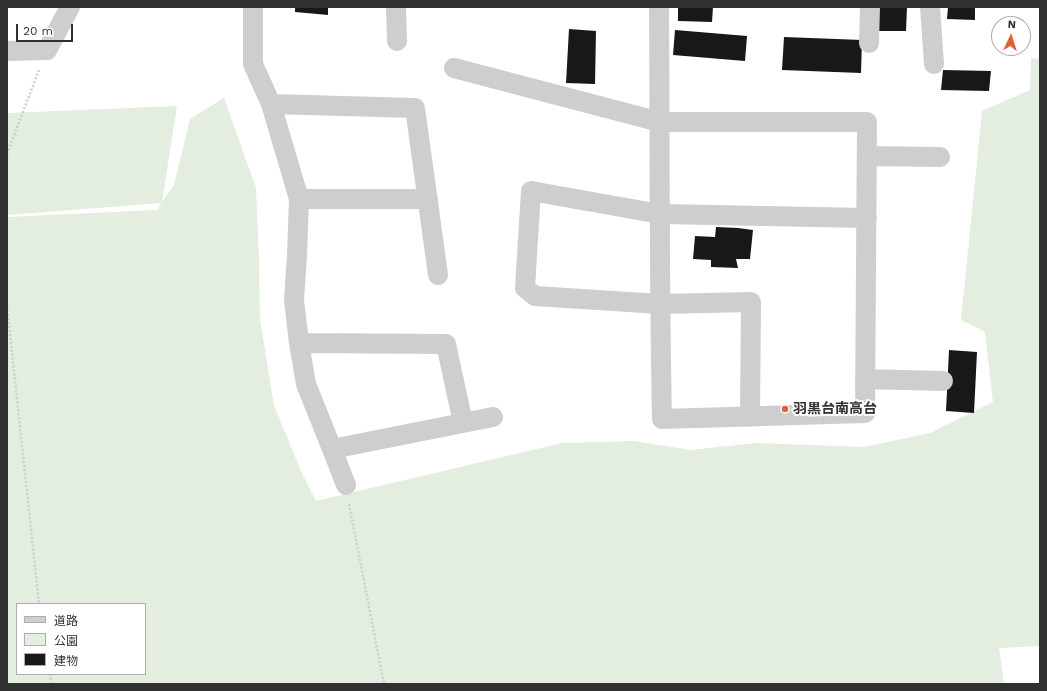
<!DOCTYPE html>
<meta charset="utf-8">
<style>
body{margin:0}
#map{position:relative;width:1047px;height:691px;overflow:hidden;background:#fff;font-family:"Work Sans","Noto Sans JP",sans-serif}
canvas{display:block}
.frame{position:absolute;inset:0;border:8px solid #313131;pointer-events:none}
.legend{position:absolute;left:16px;top:603px;width:130px;height:72px;box-sizing:border-box;background:#fff;border:1px solid #adadad;margin:0;padding:5px 7px;list-style:none;font-size:12px;color:#313131}
.legend li{display:flex;align-items:center;gap:8px;height:20px}
.legend b{width:20px;border:1px solid #adadad}
.north{position:absolute;left:991px;top:16px;width:40px;height:40px;box-sizing:border-box;background:#fff;border:1px solid #adadad;border-radius:50%;rotate:4deg;font-size:11px;font-weight:700;line-height:16px;text-align:center;color:#313131}
.north::after{content:'';display:block;margin:auto;width:14px;height:18px;background:#e1613a;clip-path:polygon(50% 0,100% 100%,50% 72%,0 100%)}
.scale{position:absolute;left:16px;top:24px;width:57px;height:18px;box-sizing:border-box;border:2px solid #313131;border-top:0;padding-left:5px;font-size:12px;line-height:14px;white-space:nowrap;color:#313131;-webkit-text-stroke:3px #fff;paint-order:stroke}
</style>
<div id="map">
<canvas width="1047" height="691"></canvas>
<div class="frame"></div>
<ul class="legend">
<li><b style="height:5px;background:#cecece"></b>道路</li>
<li><b style="height:11px;background:#e3ede0"></b>公園</li>
<li><b style="height:11px;background:#181818"></b>建物</li>
</ul>
<div class="north">N</div>
<div class="scale">20 m</div>
</div>
<script>
const context = document.querySelector('canvas').getContext('2d');
context.lineJoin = 'round';
function paint(path, color) { context.fillStyle = color; context.fill(path, 'evenodd'); }
function trace(path, color, width, dash) { context.strokeStyle = color; context.lineWidth = width; context.lineCap = dash ? 'butt' : 'round'; context.setLineDash(dash || []); context.stroke(path); }
function label(font, color, halo, rows, align = 'center') {
  context.font = font + ' "Work Sans","Noto Sans JP",sans-serif'; context.lineWidth = 4; context.setLineDash([]); context.textBaseline = 'middle'; context.strokeStyle = halo; context.fillStyle = color; for (const [text, x, y, turn = 0] of rows) {
    context.save(); context.translate(x, y); context.rotate((+turn || 0) * Math.PI / 180); context.textAlign = isNaN(turn) ? turn : align; if (halo) context.strokeText(text, 0, 0); context.fillText(text, 0, 0); context.restore();
  }
}
const green = new Path2D(`
 M1031 58 1040 59V365L1039 431 1040 433V646L999 648 1004 684H7V217L157 210 161 203 7 215V113L177 106 162 202 174 185 190 119 224 98 256 188 259 259 260 319 274 406 301 471 316 501 562 443 634 441 691 450 756 443 864 447 930 433 993 402 985 332 961 320 982 111 1030 90ZM17 604H145V674H17Z`);
const building = new Path2D(`
 M295 7H328V15L295 12Z
 M678 7H713L712 22 678 21Z
 M878 7H907L906 31H877Z
 M948 7H975V20L947 19Z
 M569 29 596 31 595 84 566 83Z
 M675 30 747 36 745 61 673 55Z
 M784 37 862 40 861 73 782 70Z
 M943 70 991 71 989 91 941 90Z
 M716 227 738 228 753 230 750 259H736L738 268 711 267V260L693 259 695 236 715 237Z
 M949 350 977 352 974 413 946 411Z`);
const path = new Path2D(`
 M7 154 39 70
 M7 306 39 604
 M349 504 384 684
 M50 674 51 684`);
const street = new Path2D(`
 M253 7V64L271 104 299 199 297 256 294 300 299 343 306 384 332 449 346 485
 M396 7 397 41
 M930 7 934 64
 M869 43 870 7
 M7 51 47 50 70 7
 M454 68 660 122H867L865 413 662 419C659 282 660 144 659 7
 M271 104 415 108 438 275
 M867 156 940 157
 M299 199H428
 M299 343 446 344 463 423
 M865 379 943 381
 M750 417 751 302 660 304 535 296 525 288 531 191 660 214 867 218
 M332 449 493 417`);
const markers = [
 [785,409,4,"#e1613a"]
];
const poiNames = [
 ["羽黒台南高台",793,409]
];
paint(green, '#e3ede0');
paint(building, '#181818');
trace(path, '#cecece', 2.5, [2, 2]);
trace(street, '#cecece', 20);
for (const [x, y, r, color] of markers) { const dot = new Path2D(); dot.arc(x, y, r, 0, 2 * Math.PI); context.fillStyle = color; context.fill(dot); trace(dot, '#fff', 1.5); }
label('bold 14px', '#313131', '#fff', poiNames, 'left');
</script>
